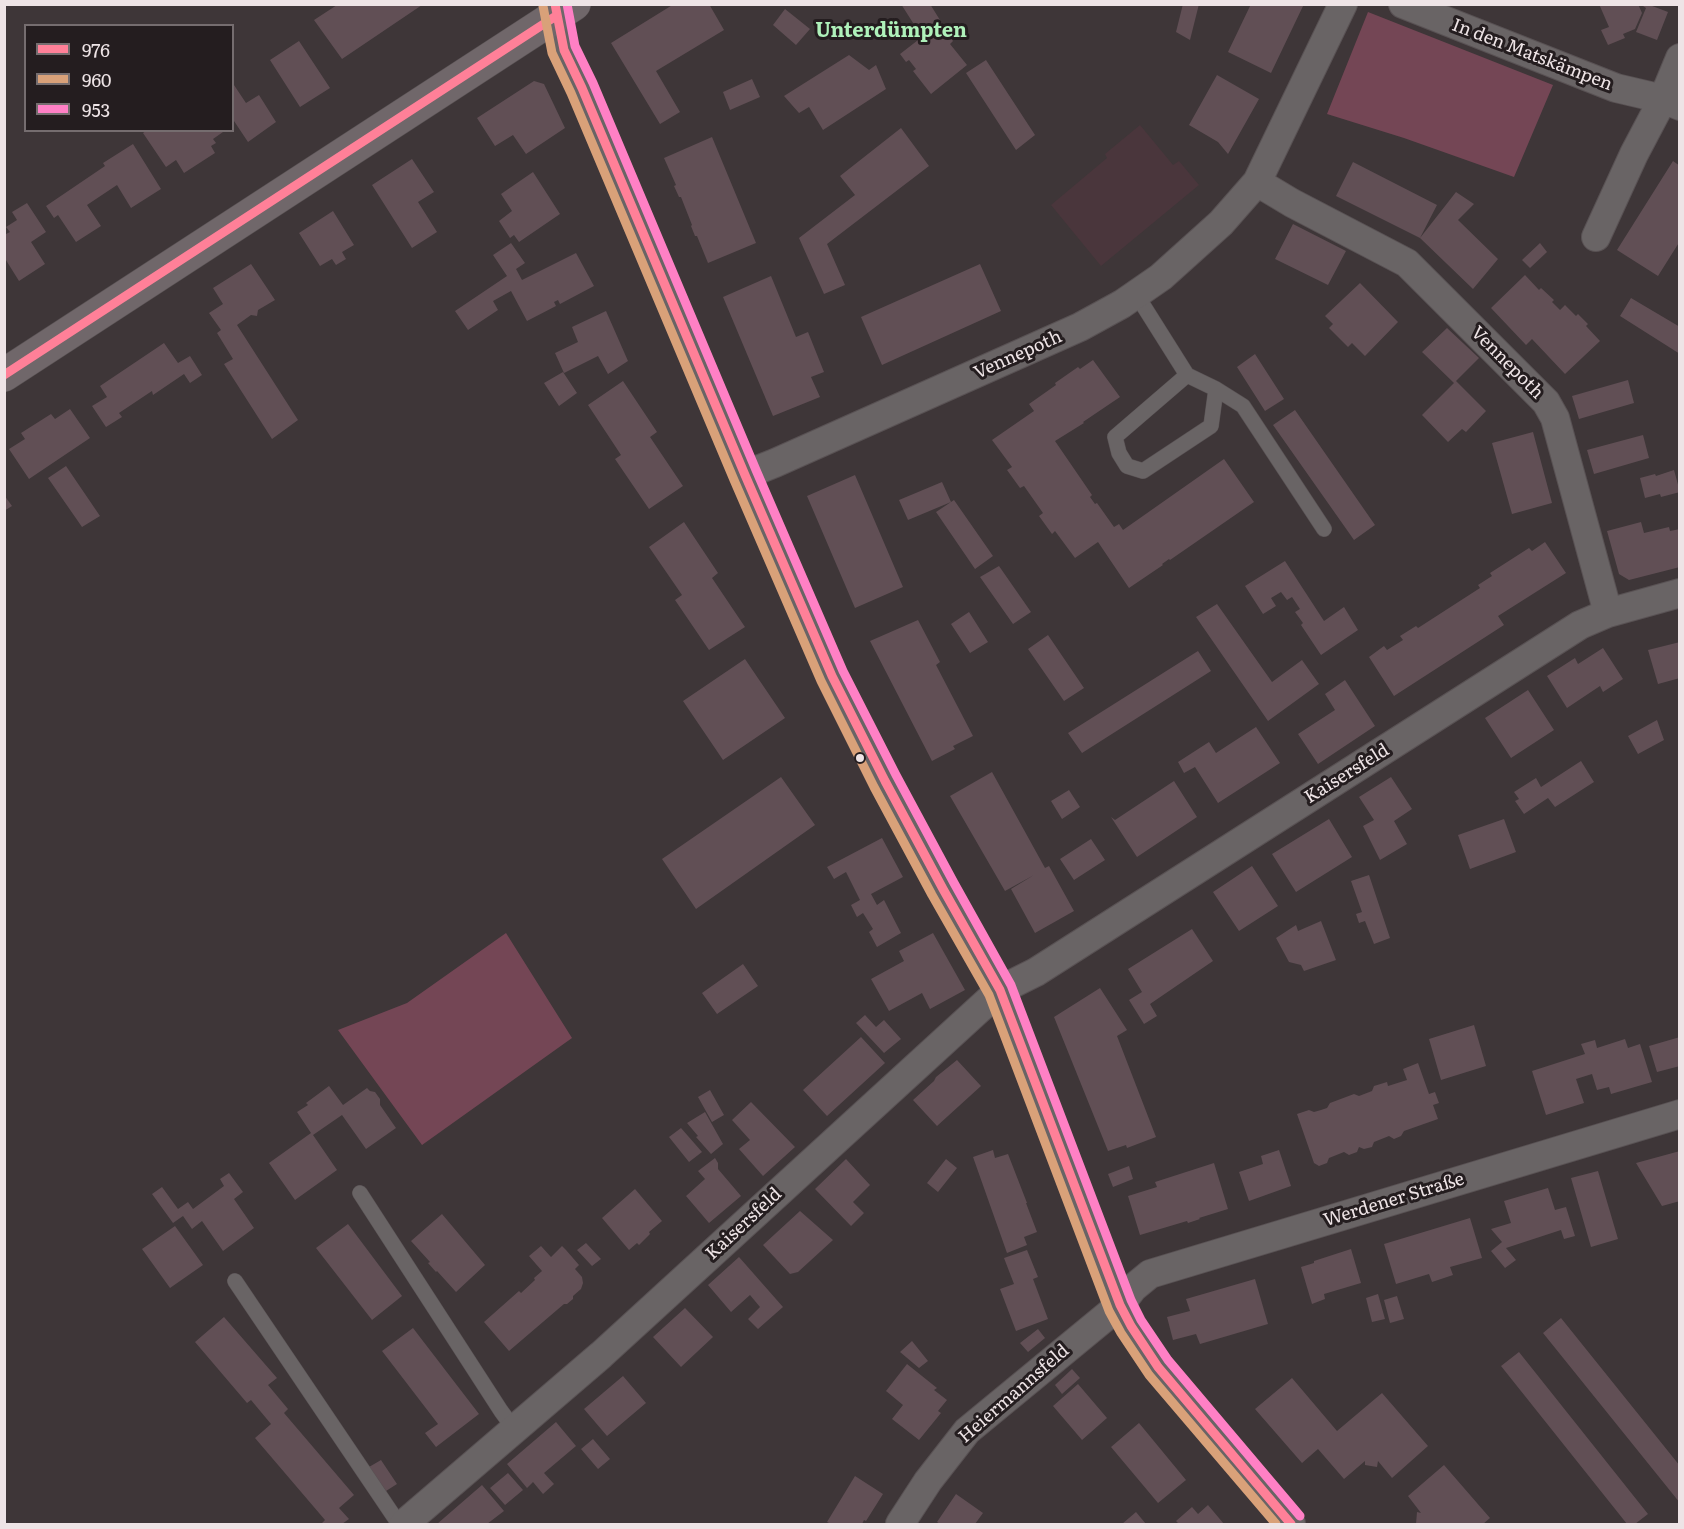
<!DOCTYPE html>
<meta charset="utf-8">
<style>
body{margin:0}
#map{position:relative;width:1684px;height:1529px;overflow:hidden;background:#3e3638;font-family:Literata,serif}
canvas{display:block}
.frame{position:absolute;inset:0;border:6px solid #eee4e6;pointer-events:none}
.legend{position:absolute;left:24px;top:24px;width:210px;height:108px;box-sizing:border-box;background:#241d1f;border:2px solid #756d6f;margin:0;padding:8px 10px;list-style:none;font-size:18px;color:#eee4e6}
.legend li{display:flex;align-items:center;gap:12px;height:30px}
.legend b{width:30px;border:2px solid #756d6f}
</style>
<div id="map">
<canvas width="1684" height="1529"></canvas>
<div class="frame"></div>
<ul class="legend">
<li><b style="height:8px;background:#ff8098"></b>976</li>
<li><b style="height:8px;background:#d9a179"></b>960</li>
<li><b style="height:8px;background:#ff80c5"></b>953</li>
</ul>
</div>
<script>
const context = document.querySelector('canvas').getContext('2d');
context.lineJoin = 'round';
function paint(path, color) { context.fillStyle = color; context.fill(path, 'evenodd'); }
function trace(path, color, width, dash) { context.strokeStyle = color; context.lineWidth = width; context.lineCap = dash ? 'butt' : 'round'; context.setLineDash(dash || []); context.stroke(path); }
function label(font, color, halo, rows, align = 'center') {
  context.font = font + ' Literata,serif'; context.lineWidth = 6; context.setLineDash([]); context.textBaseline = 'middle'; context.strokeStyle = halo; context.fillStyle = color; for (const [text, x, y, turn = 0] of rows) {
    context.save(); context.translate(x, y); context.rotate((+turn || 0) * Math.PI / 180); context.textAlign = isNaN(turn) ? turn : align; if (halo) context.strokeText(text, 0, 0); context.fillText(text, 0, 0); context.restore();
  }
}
const built = new Path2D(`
 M1140 125 1173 165 1179 161 1199 185 1101 266 1051 205 1107 158 1105 154Z`);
const green = new Path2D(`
 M1368 12 1553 85 1514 177 1404 138 1327 114Z
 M506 933 572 1038 422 1145 338 1030 407 1003Z`);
const building = new Path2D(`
 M674 4H709L724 30 656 71 680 112 660 124 611 43Z
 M901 4H930L953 41 950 44 967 65 931 94 913 71 916 69 909 60 906 62 900 54 922 37Z
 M1183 4H1199L1190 40 1176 32Z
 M1251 4H1304L1271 73 1228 52Z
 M1599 4H1638L1642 13 1635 29 1623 34 1625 38 1608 45 1601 30 1609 27Z
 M1647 4 1668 12 1657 40 1636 32 1646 8 1643 6Z
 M337 5H422L342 59 314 20Z
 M785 9 810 29 796 45 773 25Z
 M299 41 330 88 300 107 270 60Z
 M849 55 869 70 876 65 886 89 823 130 809 107 799 113 784 96Z
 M986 60 1035 135 1016 150 966 73Z
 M1217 75 1259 99 1228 154 1218 142 1189 125Z
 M752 79 760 97 730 110 723 92Z
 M534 81 544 84 565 128 526 154 513 135 495 146 477 118Z
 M232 82 246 103 259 95 276 122 248 142 232 118Z
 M901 128 929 166 827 244 845 285 824 294 799 238 855 195 840 176Z
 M147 130H222L223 132 213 139 216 143 211 146 215 153 184 173 176 160 166 167 143 133Z
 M712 137 756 243 708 263 697 236H695L691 226 692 225 681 197H679L674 186 676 185 664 158Z
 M133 144 161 189 131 208 117 185 87 205 101 226 76 242 58 215 54 218 46 206 105 166 103 163Z
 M412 159 434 192 418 202 437 232 412 248 372 185Z
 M1673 161 1680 166V241L1658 276 1617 250Z
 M1353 162 1437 205 1420 238 1336 196Z
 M533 172 560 214 519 242 514 235 510 238 499 221 512 211 501 194Z
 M1456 192 1474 204 1458 220 1498 259 1473 289 1420 238Z
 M27 203 46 232 31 242 45 264 19 281 4 257V235L10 232 6 227 17 220 12 212Z
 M333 211 354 245 342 252 346 259 336 265 332 259 320 266 299 233Z
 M1293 224 1346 251 1328 285 1275 259Z
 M511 243 525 263 516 269 522 280 576 253 594 286 560 304 558 300 554 302 556 306 527 321 511 291 493 301 498 310 468 330 455 311 507 276 493 255Z
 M1540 243 1547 252 1530 268 1522 260Z
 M251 264 275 300 258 310 257 316 251 315 237 325 298 420 272 439 224 364 233 359 217 333 221 330 209 313 223 304 213 288Z
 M980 264 1001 311 882 365 861 317Z
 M1525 275 1539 290 1541 288 1554 300 1552 302 1560 310 1565 305 1576 316 1578 314 1588 324 1586 326 1600 341 1565 374 1532 339 1526 345 1491 308Z
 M771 276 796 337 808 332 824 372 811 377 820 397 773 416 723 297Z
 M1360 283 1398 322 1365 356 1352 343 1348 347 1329 328 1333 324 1325 316Z
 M1631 298 1680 327V354L1620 316Z
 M606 311 628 361 608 374 598 356 564 373 555 353 578 342 572 327Z
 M1447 328 1479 358 1456 381 1486 411 1466 432 1462 429 1448 442 1422 415 1454 383 1422 352Z
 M164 343 178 363 190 356 202 375 190 383 184 374 153 395 152 391 119 413 122 417 106 427 92 406 107 397 100 386Z
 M1255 354 1284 399 1265 411 1237 367Z
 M1093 360 1120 397 1083 422 1084 423 1055 441 1092 495 1090 497 1095 504 1097 503 1114 527 1119 524 1123 530 1224 459 1254 502 1170 560 1169 559 1162 564 1163 565 1129 588 1098 542 1075 558 1055 531 1052 534 1039 516 1043 513 1024 486 1020 488 1007 470 1012 467 992 440 1034 411 1029 404 1056 385 1055 383 1078 367 1080 369Z
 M563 372 577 393 559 406 544 383Z
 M1628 380 1634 403 1579 419 1572 396Z
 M623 381 657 432 650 437 683 486 649 509 615 459 621 455 588 405Z
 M70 409 90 438 29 479 9 449 25 439 21 433 51 414 55 419Z
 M1295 410 1375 525 1354 540 1273 425Z
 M1533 432 1552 503 1512 514 1492 443Z
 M1643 435 1649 458 1594 474 1587 450Z
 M66 466 100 516 82 527 48 478Z
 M1674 470 1680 492 1661 497 1660 494 1645 498 1640 478 1655 474 1656 476Z
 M855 475 903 587 855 608 807 496Z
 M942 482 951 502 908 520 899 500Z
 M4 495 12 506 4 511Z
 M954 500 993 556 975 569 936 512Z
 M684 522 718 573 712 578 745 627 709 650 675 600 682 595 649 547Z
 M1641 522 1644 533 1669 527 1670 531 1680 529V567L1629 580 1619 574 1607 531Z
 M1545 542 1566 573 1498 616 1504 625 1394 696 1369 657 1384 646 1387 650 1403 640 1400 636 1416 626 1418 628 1480 588 1478 585 1492 576 1490 573 1529 548 1532 551Z
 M1285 561 1324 621 1344 607 1358 630 1321 655 1301 625 1303 623 1295 612 1300 609 1292 597 1287 600 1281 592 1271 598 1276 606 1263 614 1245 586Z
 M999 566 1031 612 1013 624 980 577Z
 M1217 604 1272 682 1302 660 1319 684 1268 721 1196 617Z
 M969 612 988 642 970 653 951 624Z
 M918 620 940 662 936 665 973 736 953 746 955 749 932 761 870 641Z
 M1048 635 1084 688 1064 701 1028 649Z
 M1680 642V678L1658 684 1648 650Z
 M1603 648 1623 679 1603 692 1600 686 1567 708 1547 676 1575 658 1578 664Z
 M1198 651 1211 671 1082 753 1068 733Z
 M745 659 785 718 723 760 683 701Z
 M1345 680 1375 726 1318 764 1298 734 1335 710 1325 694Z
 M1528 690 1554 730 1511 758 1485 718Z
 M1657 720 1664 740 1638 754 1628 736Z
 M1256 727 1280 763 1218 803 1195 767 1184 773 1178 762 1209 742 1216 753Z
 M1581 761 1594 782 1555 807 1548 798 1524 814 1515 801 1519 799 1514 792 1536 778 1541 787Z
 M992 772 1045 868 1049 866 1074 911 1035 933 1011 889 1034 875 1005 891 950 796Z
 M781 777 815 825 696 909 662 859Z
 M1391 777 1412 809 1394 821 1407 844 1380 860 1363 826 1374 820 1359 797Z
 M1174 781 1197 817 1137 857 1111 817 1115 820Z
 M1069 790 1080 807 1062 819 1051 801Z
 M1329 819 1352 857 1296 892 1272 854Z
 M1504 819 1516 852 1470 869 1458 835Z
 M882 838 903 877 871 894 877 905 884 900 901 933 877 947 869 932 873 929 863 913 857 917 851 905 860 900 846 872 834 879 827 867Z
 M1091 839 1105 860 1074 880 1060 859Z
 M1252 866 1278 906 1239 931 1213 892Z
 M1369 875 1390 938 1374 944 1365 921 1359 923 1356 914 1362 912 1351 881Z
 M1321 921 1336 960 1304 971 1301 965 1289 962 1276 938 1296 925 1298 931Z
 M1192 929 1213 961 1150 1004 1157 1016 1144 1024 1129 1000 1142 992 1128 969Z
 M933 933 965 990 930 1009 922 993 889 1011 871 979 904 961 899 951Z
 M743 964 758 986 717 1014 702 993Z
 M1100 988 1127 1030 1117 1036 1156 1137 1127 1148 1126 1145 1108 1151 1054 1017Z
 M865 1015 876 1027 884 1020 901 1039 884 1053 856 1023Z
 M1474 1025 1486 1066 1441 1080 1429 1039Z
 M861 1037 885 1063 827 1116 803 1090Z
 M1680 1037V1066L1657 1072 1649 1046Z
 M1625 1039 1628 1048 1640 1044 1652 1082 1611 1094 1609 1087 1597 1090 1592 1074 1576 1079 1584 1103 1546 1115 1532 1071 1585 1054 1581 1044 1595 1040 1597 1048Z
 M957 1060 981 1086 937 1126 913 1100 934 1081 936 1077Z
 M1418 1063 1429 1094 1435 1092 1439 1103 1433 1105 1438 1119 1404 1131 1401 1136 1394 1139 1389 1136 1374 1142 1372 1147 1364 1149 1359 1147 1357 1152 1349 1155 1344 1152 1329 1158 1327 1163 1319 1166 1314 1163 1297 1114 1309 1110 1314 1112 1321 1110 1327 1108 1330 1103 1354 1094 1359 1096 1372 1091 1374 1086 1387 1082 1388 1086 1407 1080 1403 1069Z
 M329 1086 343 1105 367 1088 370 1091 375 1092 380 1099V1105L396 1128 366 1149 342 1115 313 1135 337 1170 295 1200 269 1163 311 1133 297 1112 308 1105 306 1103Z
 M710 1090 724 1115 712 1122 698 1097Z
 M751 1102 795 1147 763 1176 739 1149 750 1140 732 1120Z
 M705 1112 723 1144 711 1154 696 1137 698 1136 687 1123Z
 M681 1128 702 1152 689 1162 669 1137Z
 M993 1150 995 1158 1008 1154 1027 1203H1026L1037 1232 1024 1237 1027 1245 1007 1253 973 1157Z
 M1279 1150 1291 1186 1249 1201 1239 1172 1263 1164 1261 1156Z
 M1680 1151V1201L1662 1206 1636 1163Z
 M715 1158 718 1163V1169L741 1196 709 1223 686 1196 705 1179 698 1171Z
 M846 1159 870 1185 853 1202 864 1213 851 1226 815 1189Z
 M946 1159 957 1168 938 1192 927 1183Z
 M1214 1163 1228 1209 1199 1218 1200 1219 1188 1223 1187 1221 1140 1235 1128 1196 1157 1187 1155 1182Z
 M1129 1166 1133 1179 1113 1187 1108 1174Z
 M1598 1171 1618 1239 1591 1247 1571 1178Z
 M229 1173 243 1192 234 1199 254 1228 223 1251 202 1221 192 1229 183 1216 173 1223 152 1194 162 1187 178 1209 188 1202 193 1209 224 1186 220 1179Z
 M1548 1188 1555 1210 1566 1207 1575 1236 1564 1239 1561 1230 1506 1248 1516 1260 1505 1268 1491 1251 1502 1242 1491 1229 1511 1223 1504 1201Z
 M635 1189 662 1221 649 1232 650 1234 639 1245 637 1243 629 1250 602 1218Z
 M800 1211 833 1240 798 1272 790 1274 763 1245Z
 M442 1214 485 1265 456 1292 437 1271 436 1272 428 1263 430 1262 411 1241Z
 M1470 1218 1482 1258 1450 1267 1453 1275 1432 1282 1429 1274 1396 1284 1384 1244Z
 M348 1224 402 1296 372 1320 316 1248Z
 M175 1226 203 1265 170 1288 142 1249Z
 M586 1243 601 1259 592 1266 577 1250Z
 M541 1246 551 1257 562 1246 566 1250 579 1265 575 1269 582 1277 583 1283 581 1289 573 1296V1299L567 1304H564L509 1351 484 1322 519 1291 521 1293 535 1280 534 1278 542 1271 529 1256Z
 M1351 1249 1361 1283 1324 1294 1325 1299 1312 1304 1301 1267 1314 1263V1261Z
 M1027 1250 1038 1277 1033 1279 1048 1319 1016 1331 1000 1289 1014 1284 1004 1258Z
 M739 1257 783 1307 758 1329 748 1319 760 1307 750 1295 731 1312 708 1285Z
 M1255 1279 1268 1324 1200 1344 1196 1334 1173 1340 1167 1317 1190 1311 1186 1299Z
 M1378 1294 1385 1319 1372 1322 1366 1298Z
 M1397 1296 1404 1319 1390 1323 1384 1300Z
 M685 1308 713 1337 681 1367 653 1337Z
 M224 1317 277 1378 268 1385 288 1409 284 1413 354 1495 339 1508 349 1519 342 1524H323L322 1523 325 1520 255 1438 271 1424 251 1400 247 1403 195 1342Z
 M1561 1318 1680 1466V1503L1543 1333Z
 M413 1328 479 1414 436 1447 425 1433 438 1424 382 1351Z
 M1038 1329 1045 1338 1028 1352 1020 1343Z
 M912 1341 928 1361 919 1368 900 1352Z
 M1519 1352 1648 1514 1635 1524H1627L1501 1366Z
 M907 1364 937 1388 934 1390 947 1400 938 1411 941 1413 919 1440 892 1419 903 1405 886 1391Z
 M1072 1369 1080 1378 1062 1394 1055 1385Z
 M623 1376 646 1403 607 1436 584 1409Z
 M1292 1378 1337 1431 1382 1393 1428 1446 1392 1478 1378 1461 1377 1467 1365 1465V1461L1344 1479 1318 1449 1302 1463 1255 1409Z
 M1078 1384 1107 1418 1082 1440 1053 1406Z
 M556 1422 576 1446 544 1473 554 1484 543 1494 533 1482 527 1488 507 1464Z
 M1139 1423 1186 1480 1158 1503 1111 1447Z
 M593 1439 610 1459 598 1469 581 1449Z
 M381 1460 397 1484 386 1491 369 1467Z
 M1444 1465 1490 1518 1483 1524H1416L1417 1512 1421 1513 1408 1496Z
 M508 1473 523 1490 505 1505 490 1488Z
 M855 1476 883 1494 866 1521 864 1520 862 1524H831L827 1522Z
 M482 1485 504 1511 487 1524H437Z
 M956 1494 983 1513 975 1524H940L937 1522Z
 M1208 1505 1224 1524H1179L1176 1521 1192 1507 1198 1514Z
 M1136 1512 1146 1524H1122Z`);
const lane = new Path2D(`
 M1136 294 1187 375 1216 389 1243 406 1324 529
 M1187 375 1115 437 1119 453 1127 466 1143 471 1211 426 1216 389
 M360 1193 501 1411 515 1430
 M235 1281 399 1524`);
const street = new Path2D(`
 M555 4 564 50 582 88 745 475 832 676 885 781 943 889 1000 990 1120 1305 1131 1326 1158 1367 1291 1524
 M1403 4 1616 88 1663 99 1680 106
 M1257 182 1292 203 1407 263 1546 402 1555 418 1608 613
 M1596 237 1634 154 1663 99 1680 58
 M745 475 775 463 1080 327 1122 304 1161 277 1221 223 1257 182 1343 4
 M404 1524 601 1355 1000 990 1036 972 1580 625 1608 613 1680 593
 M900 1524 928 1481 967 1431 1120 1305 1133 1288 1150 1274 1680 1114`);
const secondary = new Path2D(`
 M4 375 574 4`);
const bus1 = new Path2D(`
 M555 4 564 50 582 88 745 475 832 676 885 781 943 889 1000 990 1120 1305 1131 1326 1158 1367 1291 1524
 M4 375 556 16`);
const bus2 = new Path2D(`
 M543 6 552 53 571 93 734 480 821 681 874 787 932 895 989 995 1109 1311 1121 1333 1149 1375 1276 1524`);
const bus3 = new Path2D(`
 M567 4 575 46 593 83 756 470 843 671 896 775 954 883 1011 985 1131 1300 1141 1320 1168 1360 1300 1516`);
const markers = [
 [860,758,5,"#eee4e6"]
];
const streetNames = [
 ["In den Matskämpen",1532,55,21],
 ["Vennepoth",1018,355,-24],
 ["Vennepoth",1507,363,45],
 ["Kaisersfeld",1347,774,-32],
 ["Werdener Straße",1394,1200,-17],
 ["Kaisersfeld",744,1224,-43],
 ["Heiermannsfeld",1014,1394,-41]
];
const neighbourhoodNames = [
 ["Unterdümpten",891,31]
];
paint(built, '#4a363c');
paint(green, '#744655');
paint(building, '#614f55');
trace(lane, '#595254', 16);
trace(street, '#595254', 30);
trace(secondary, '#595254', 34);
trace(lane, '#696465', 15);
trace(street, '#696465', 28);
trace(secondary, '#70676a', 33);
trace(bus1, '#ff8098', 9);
trace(bus2, '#d9a179', 9);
trace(bus3, '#ff80c5', 9);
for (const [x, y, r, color] of markers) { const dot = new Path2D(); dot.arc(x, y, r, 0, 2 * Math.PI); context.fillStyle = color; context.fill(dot); trace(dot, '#241d1f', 2); }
label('18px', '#eee4e6', '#241d1f', streetNames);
label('bold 20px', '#aff1ba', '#241d1f', neighbourhoodNames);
</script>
